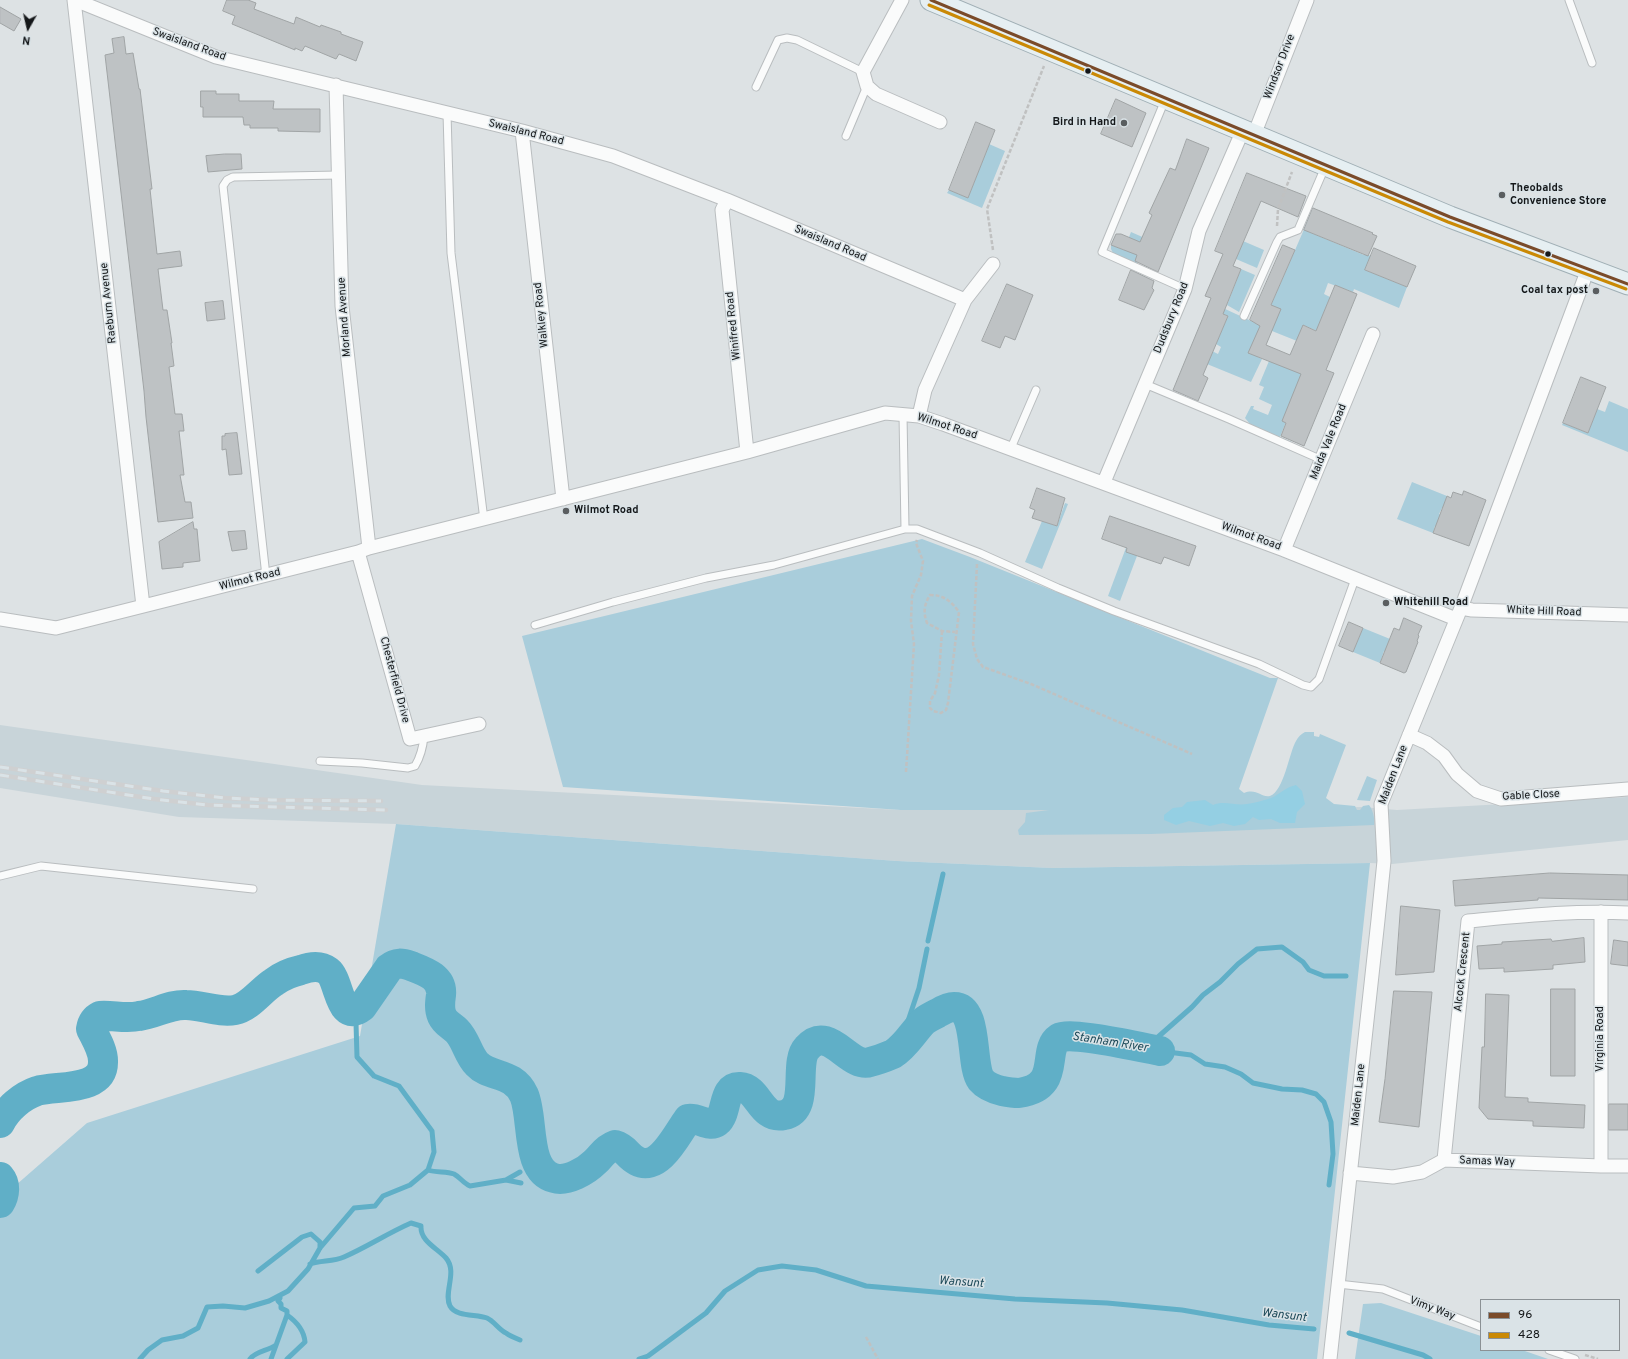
<!DOCTYPE html>
<style>
body{margin:0}
#map{position:relative;width:1628px;height:1359px;overflow:hidden;background:#dde2e4;font-family:Overpass,sans-serif}
canvas{display:block}
.legend{position:absolute;left:1480px;top:1299px;width:140px;height:52px;box-sizing:border-box;background:#dae3e7;border:1px solid #8b9195;margin:0;padding:5px 7px;list-style:none;font-size:12px;color:#141719}
.legend li{display:flex;align-items:center;gap:8px;height:20px}
.legend b{width:20px;border:1px solid #8b9195}
.north{position:absolute;left:8px;top:8px;width:40px;height:40px;-webkit-text-stroke:3px #dae3e7;paint-order:stroke;rotate:188deg;font-size:11px;font-weight:700;line-height:16px;text-align:center;color:#141719}
.north::after{content:'';display:block;margin:auto;width:14px;height:18px;background:#141719;clip-path:polygon(50% 0,100% 100%,50% 72%,0 100%)}
</style>
<div id="map">
<canvas width="1628" height="1359"></canvas>
<ul class="legend">
<li><b style="height:5px;background:#7a4b2a"></b>96</li>
<li><b style="height:5px;background:#ca8905"></b>428</li>
</ul>
<div class="north">N</div>
</div>
<script>
const context = document.querySelector('canvas').getContext('2d');
context.lineJoin = 'round';
function paint(path, color) { context.fillStyle = color; context.fill(path, 'evenodd'); }
function trace(path, color, width, dash) { context.strokeStyle = color; context.lineWidth = width; context.lineCap = dash ? 'butt' : 'round'; context.setLineDash(dash || []); context.stroke(path); }
function label(font, color, halo, rows, align = 'center') {
  context.font = font + ' Overpass,sans-serif'; context.lineWidth = 3; context.setLineDash([]); context.textBaseline = 'middle'; context.strokeStyle = halo; context.fillStyle = color; for (const [text, x, y, turn = 0] of rows) {
    context.save(); context.translate(x, y); context.rotate((+turn || 0) * Math.PI / 180); context.textAlign = isNaN(turn) ? turn : align; if (halo) context.strokeText(text, 0, 0); context.fillText(text, 0, 0); context.restore();
  }
}
const built = new Path2D(`
 M0 725 422 785 901 810H1228L1362 807 1397 810 1628 797V840L1392 864 1370 863 1052 868 897 861 396 824 179 817 0 788Z`);
const green = new Path2D(`
 M989 144 1005 151 982 208 947 193 949 190 968 198Z
 M1312 211 1316 212 1309 232 1364 255 1365 254 1371 256 1365 270 1407 287 1399 308 1354 289 1353 292 1328 283 1324 294 1330 297 1317 331 1303 325 1332 355 1272 331 1265 346 1258 357 1262 359 1251 382 1207 364 1212 351 1218 354 1221 347 1216 344 1228 316 1221 313 1223 308 1262 326Z
 M1131 232 1147 239 1137 263V265L1114 255 1111 249V245L1124 250Z
 M1243 241 1264 250 1257 268 1236 259Z
 M1241 269 1255 275 1239 312 1227 305Z
 M1269 361 1309 363 1280 437 1292 442 1290 444 1250 424 1245 418 1251 406H1254L1253 409 1268 415 1272 405 1259 399 1264 387 1259 385Z
 M1609 401 1628 409V452L1562 425 1563 423 1588 433 1597 409 1605 412Z
 M1412 482 1447 496 1445 502 1458 507 1455 513 1442 508 1439 514 1444 516 1448 532 1435 526 1433 533 1397 519Z
 M1065 503 1068 504 1042 569 1025 562 1042 521 1057 526Z
 M922 539 970 557 1270 678H1278L1239 789 1244 793C1257 788 1261 798 1270 796 1284 791 1289 753 1296 741 1298 737 1301 734 1305 732H1314V736L1319 737 1320 734 1346 745 1326 798 1334 804 1355 806 1357 810H1360L1363 806 1369 805C1373 810 1375 819 1374 825L1151 834 1019 835 1018 830 1025 822 1026 813 1049 810H901L563 787 522 636Z
 M1127 545H1128L1126 552 1131 553 1140 548 1120 601 1108 596Z
 M1363 628 1395 641 1390 653 1384 651 1380 663 1353 652Z
 M1367 776 1377 780 1370 801 1357 800Z
 M396 824 897 861 1052 868 1370 863 1317 1359H0V1199L87 1123 360 1036Z
 M1381 1303 1481 1336V1350H1522L1548 1359H1355L1363 1304Z`);
const forest = new Path2D(`
 M1296 785 1302 791 1305 804 1297 812 1295 823H1280L1271 819 1259 820 1253 817 1245 824 1234 826 1223 823 1210 826 1189 821 1176 825 1164 820V815L1173 808 1182 807 1187 802 1205 800 1213 805C1224 800 1235 806 1247 804 1254 803 1265 800 1271 798 1280 794 1286 787 1296 785Z`);
const stream = new Path2D(`
 M928 941 943 874
 M903 1045 904 1033 919 988 927 949
 M1141 1047 1150 1044 1192 1007 1203 995 1220 982 1238 964 1257 949 1282 947 1303 962 1309 970 1324 976H1346
 M1160 1051 1191 1055 1205 1064 1225 1067 1241 1074 1253 1083 1282 1089 1302 1090 1316 1094 1324 1102 1331 1122 1333 1154 1329 1185
 M428 1170C437 1173 446 1171 454 1174 460 1177 463 1183 470 1186L506 1180 521 1183
 M506 1180 520 1172
 M310 1264C321 1260 333 1262 344 1257 367 1247 388 1233 411 1223L421 1226C420 1241 437 1248 446 1258 458 1272 443 1293 450 1306 456 1317 476 1314 487 1318 494 1321 499 1330 506 1333 510 1336 515 1338 520 1340
 M258 1271 302 1237 311 1234 320 1242V1248
 M280 1298 278 1301 281 1304V1308L287 1311V1315C297 1322 304 1330 305 1342L287 1359
 M1349 1333 1423 1355 1430 1359
 M140 1359 148 1350 162 1340 183 1336 198 1328 207 1307 223 1306 245 1308 269 1301 288 1291 308 1269 320 1248 354 1208 375 1206 383 1196 410 1185 428 1170 434 1152 432 1131 399 1086 374 1076 357 1057 356 1023
 M250 1359C256 1351 268 1351 276 1345
 M271 1359 287 1315
 M639 1359 648 1356 706 1313 725 1291 758 1270 782 1266 816 1270 866 1286 1015 1299 1107 1303 1182 1310 1269 1325 1314 1329`);
const river = new Path2D(`
 M0 1123C7 1109 22 1096 37 1091 57 1085 104 1092 103 1061 103 1050 96 1039 91 1029 92 1023 94 1019 100 1016 113 1015 126 1019 139 1016 155 1014 170 1004 186 1005 202 1005 219 1013 235 1010 250 1007 261 990 274 982 282 976 292 972 301 970 309 967 320 965 328 971 340 980 339 1025 362 1007L389 968C396 962 402 963 411 966 424 971 443 977 441 995 440 1002 439 1009 442 1016 445 1023 452 1026 457 1031 466 1040 468 1055 477 1064 490 1078 513 1071 524 1095 534 1118 525 1171 554 1178 567 1182 586 1171 595 1162 603 1155 604 1149 615 1145 626 1148 627 1156 637 1161 659 1173 677 1134 688 1119 698 1117 709 1128 717 1122 728 1113 722 1086 740 1087 759 1088 760 1120 784 1115 811 1110 793 1063 807 1048 829 1023 849 1069 870 1062 878 1060 886 1057 893 1054 906 1046 913 1032 924 1021 928 1018 934 1015 938 1013 943 1010 948 1007 954 1007 979 1007 970 1065 981 1080 986 1086 994 1089 1002 1091 1007 1092 1013 1093 1019 1093 1063 1087 1041 1050 1059 1038 1071 1031 1144 1048 1160 1051
 M0 1177C6 1184 5 1195 0 1203`);
const building = new Path2D(`
 M227 0H248L256 3 254 9 294 24 296 17 320 27 321 25 341 32V34L363 42 356 61 339 54 336 59 305 46 302 51 295 48V50L232 24 235 16 223 11Z
 M0 7 21 19 14 31 0 23Z
 M124 37 126 54 133 53 139 89H140L152 189H150L157 254 180 251 182 266 158 269 163 310H167L172 343H171L174 366 169 367 175 414H182L184 431H179L184 475H180L185 502H191L193 518 158 522 146 417 144 391 105 55 114 53 112 39Z
 M201 91H216V94H239V101H274L273 109H320V132L278 131V128H250V125H244L243 117H203V107H201Z
 M1116 99 1146 113 1132 147 1101 134Z
 M976 122 995 130 968 198 949 190Z
 M1187 139 1209 148 1158 272 1135 261 1137 255 1111 245 1116 234H1121L1140 242 1152 215 1149 213 1170 168 1175 170Z
 M225 154H241L242 169 208 172 206 156Z
 M1247 173 1306 196 1298 217 1261 201 1233 266 1241 269 1223 314 1228 316 1203 375 1208 378 1198 401 1173 390 1211 298 1205 296 1223 254 1215 251Z
 M1313 208 1373 233 1372 234 1377 236 1368 256 1304 230Z
 M1283 245 1295 250 1271 305 1281 309 1266 345 1290 355 1303 325 1316 331 1335 285 1357 294 1326 370 1334 373 1304 446 1281 436 1286 423 1282 421 1301 374 1248 353 1260 326 1250 320Z
 M1374 248 1416 266 1407 287 1365 270Z
 M1131 270 1154 281 1152 288 1154 290 1144 310 1119 300Z
 M1007 284 1033 295 1015 340 1005 336 1000 348 982 341Z
 M223 301 225 319 207 321 205 303Z
 M1581 377 1606 387 1588 433 1563 423Z
 M237 433 242 474 229 475 226 449 222 450V436H225V434Z
 M1037 488 1065 498 1057 526 1032 518 1035 510 1030 508Z
 M1464 491 1486 500 1469 546 1433 533 1447 496 1451 498 1453 492 1462 495Z
 M1110 516 1196 546 1189 566 1164 557 1161 564 1126 552 1127 548 1102 539Z
 M193 522 194 529H197L200 561 183 563V567L162 569 159 542Z
 M245 531 247 549 232 551 228 532Z
 M1404 618 1422 626 1418 635 1419 636 1417 641 1418 642 1406 672 1404 673 1380 663 1394 628 1399 630Z
 M1349 622 1363 628 1353 652 1339 646Z
 M1550 873 1628 875V900L1538 898V900L1455 906 1453 881Z
 M1401 906 1440 910 1434 972 1396 975Z
 M1584 938 1585 962 1553 965V969L1504 972V968L1479 969 1477 946 1502 944V942L1551 939 1552 941Z
 M1614 940 1628 942V966L1611 964Z
 M1551 989H1575V1076H1551Z
 M1394 991 1432 992 1419 1127 1379 1122 1385 1079Z
 M1486 994 1509 995 1505 1097 1528 1098V1102L1585 1105 1584 1128 1533 1126V1121L1488 1119 1479 1108 1482 1047H1484Z
 M1609 1104H1628V1130H1609Z`);
const path = new Path2D(`
 M1277 226 1278 209 1292 172
 M993 250 987 209 1044 66
 M977 564 973 644 977 659 983 667 1031 684 1192 754
 M942 631 939 675 935 693 930 701V708L933 711 941 713 946 710 948 703 959 612C951 601 944 595 930 595 924 605 923 612 927 623L942 631 955 632
 M906 772 914 644 911 621 912 596 921 575 923 561 916 543 917 540
 M866 1337 878 1359
 M1585 1355 1598 1359`);
const lane = new Path2D(`
 M1569 0 1592 63
 M756 87 778 40 787 38 797 40 863 72
 M1165 100 1102 252 1185 289
 M447 113 451 253 484 520
 M846 136 867 86
 M1244 316 1277 242 1280 237 1298 230 1325 167
 M1145 384 1229 419 1322 460
 M903 415 905 529H917L980 553 1058 588 1114 611 1259 664 1303 685 1311 687 1319 679 1355 579
 M1011 448 1036 390
 M266 576 223 186 227 180 233 177 339 175
 M535 625 613 602 706 578 774 565 905 529
 M320 761 362 763 408 768 415 766C421 756 423 747 424 736
 M0 876 41 866 253 889
 M1338 1284 1383 1289 1481 1327
 M1549 1350 1575 1359`);
const street = new Path2D(`
 M74 0 143 606
 M75 0 216 57 522 131 613 156 727 200 965 300
 M902 0 863 72 867 86 876 94 940 122
 M336 85 342 306 369 548
 M522 131 563 499
 M1254 135 1307 0
 M727 200 722 210 747 452
 M919 416 925 390 965 300 993 264
 M1104 482 1185 289 1199 231 1243 130
 M1284 550 1373 334
 M358 552 410 739 479 724
 M1461 608 1472 610 1628 615
 M0 619 56 628 358 552 369 548 747 452 885 413 919 416 943 424 1284 550 1456 619
 M1409 735 1427 743 1444 756 1457 774 1477 791 1501 799 1628 789
 M1601 912V1166
 M1444 1160 1468 921C1521 916 1574 910 1628 913
 M1350 1173 1393 1177 1422 1172 1444 1160 1601 1166H1628
 M1330 1359 1378 920 1384 861 1381 804 1461 608 1588 269`);
const primary = new Path2D(`
 M931 0 1450 217 1628 284`);
const rail = new Path2D(`
 M0 767 163 791 225 798 271 800 381 801
 M0 775 154 799 208 805 386 810`);
const bus1 = new Path2D(`
 M931 0 1450 217 1628 284`);
const bus2 = new Path2D(`
 M929 5 1448 222 1626 289`);
const markers = [
 [1088,71,3.5,"#141719"],
 [1124,123,4,"#5a5e60"],
 [1502,195,4,"#5a5e60"],
 [1548,254,3.5,"#141719"],
 [1596,291,4,"#5a5e60"],
 [566,511,4,"#5a5e60"],
 [1386,603,4,"#5a5e60"]
];
const streetNames = [
 ["Swaisland Road",189,45,20],
 ["Windsor Drive",1280,67,-69],
 ["Swaisland Road",526,133,14],
 ["Swaisland Road",830,244,23],
 ["Raeburn Avenue",109,303,-96],
 ["Walkley Road",542,315,-96],
 ["Morland Avenue",345,317,-94],
 ["Dudsbury Road",1172,318,-68],
 ["Winifred Road",734,326,-96],
 ["Wilmot Road",947,427,18],
 ["Maida Vale Road",1329,442,-68],
 ["Wilmot Road",1251,537,20],
 ["Wilmot Road",250,580,-14],
 ["White Hill Road",1544,612,2],
 ["Chesterfield Drive",394,680,75],
 ["Maiden Lane",1394,775,-69],
 ["Gable Close",1531,796,-3],
 ["Alcock Crescent",1463,972,-84],
 ["Virginia Road",1601,1039,-90],
 ["Maiden Lane",1359,1095,-84],
 ["Samas Way",1487,1162,2],
 ["Vimy Way",1432,1309,21]
];
const poiNames = [
 ["Bird in Hand",1116,123,"right"],
 ["Theobalds",1510,189],
 ["Convenience Store",1510,202],
 ["Coal tax post",1588,291,"right"],
 ["Wilmot Road",574,511],
 ["Whitehill Road",1394,603]
];
const waterNames = [
 ["Stanham River",1110,1043,9],
 ["Wansunt",961,1283,4],
 ["Wansunt",1284,1316,7]
];
paint(built, '#c8d4d9');
paint(green, '#a9cddb');
paint(forest, '#94cfe3');
trace(stream, '#60afc7', 5);
trace(river, '#60afc7', 30);
paint(building, '#bec2c4');
trace(building, '#a0a4a5', 1);
trace(lane, '#b9bdbf', 9);
trace(street, '#b9bdbf', 15);
trace(primary, '#a0afb5', 23);
trace(path, '#c0c1c1', 2.5, [4, 2]);
trace(lane, '#fafbfb', 7);
trace(street, '#fafbfb', 13);
trace(primary, '#e6eff2', 21);
trace(rail, '#cfd0d1', 4.5);
trace(rail, '#dae3e7', 3, [9]);
trace(bus1, '#7a4b2a', 3);
trace(bus2, '#ca8905', 3);
for (const [x, y, r, color] of markers) { const dot = new Path2D(); dot.arc(x, y, r, 0, 2 * Math.PI); context.fillStyle = color; context.fill(dot); trace(dot, '#dae3e7', 1.5); }
label('11px', '#141719', '#dae3e7', streetNames);
label('bold 11px', '#141719', '#dae3e7', poiNames, 'left');
label('italic 12px', '#1c4958', '#dae3e7', waterNames);
</script>
